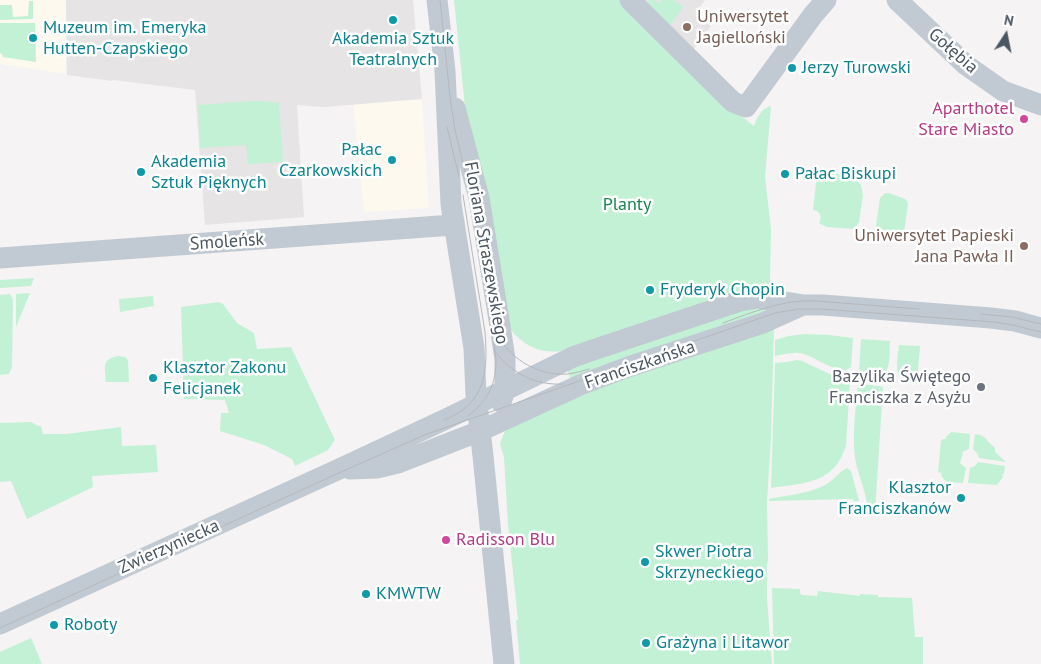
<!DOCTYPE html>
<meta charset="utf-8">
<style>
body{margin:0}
#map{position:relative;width:1041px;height:664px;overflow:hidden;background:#f5f3f3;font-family:"PT Sans",sans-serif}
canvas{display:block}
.north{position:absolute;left:981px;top:10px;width:50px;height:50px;-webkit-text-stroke:4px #fff;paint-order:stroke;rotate:11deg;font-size:14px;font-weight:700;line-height:20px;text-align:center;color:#4a5661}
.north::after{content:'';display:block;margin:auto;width:18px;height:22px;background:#4a5661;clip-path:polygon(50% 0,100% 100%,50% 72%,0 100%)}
</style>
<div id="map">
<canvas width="1041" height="664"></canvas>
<div class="north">N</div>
</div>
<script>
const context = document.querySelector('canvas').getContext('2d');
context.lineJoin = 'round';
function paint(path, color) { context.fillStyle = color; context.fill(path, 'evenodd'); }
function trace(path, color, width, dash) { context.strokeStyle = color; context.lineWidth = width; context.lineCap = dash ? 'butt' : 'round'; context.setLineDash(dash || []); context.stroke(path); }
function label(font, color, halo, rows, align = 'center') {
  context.font = font + ' "PT Sans",sans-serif'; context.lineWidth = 5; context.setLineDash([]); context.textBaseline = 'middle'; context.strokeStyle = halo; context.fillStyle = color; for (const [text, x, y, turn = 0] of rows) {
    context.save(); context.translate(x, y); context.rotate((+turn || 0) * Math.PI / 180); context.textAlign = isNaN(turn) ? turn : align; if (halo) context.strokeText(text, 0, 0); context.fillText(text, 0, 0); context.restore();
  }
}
const commercial = new Path2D(`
 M0 0H66V74L0 64Z
 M422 99 429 208 364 212 353 104Z`);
const education = new Path2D(`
 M66 0H413L422 99 324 107 297 105 304 217 205 225 195 90 113 80 112 81 67 75Z
 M635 0H705L695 14 711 26 693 50Z`);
const green = new Path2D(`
 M454 0H621L735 111 754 126C757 117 762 108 771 106L765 177 771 229 770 279 774 326 771 438 767 501 768 561 767 564V599L772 664H520L516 620H518L508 524 504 457 500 444 502 438 506 429 575 395 562 351C541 354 524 346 511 330L467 126Z
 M649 0H654L660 3 662 0H674L683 7 669 26 646 3Z
 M29 1H33V19L0 20V5H12L13 17 28 16Z
 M0 23H35L36 62 3 57 2 54 0 53Z
 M252 101H263L279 103 283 162 248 164 246 145 200 148 198 105Z
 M827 170 857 181 861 185 863 195 859 222 854 229 827 227 819 223C822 219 821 214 817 211L813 210 817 175 823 171Z
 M885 193H889L905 199 907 201 908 205 904 232 902 234 898 236 880 233 877 230 876 226 880 198Z
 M34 278 31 286 0 288V280Z
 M30 293 16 327V294Z
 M10 294 13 300 12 367 9 374 0 375V295Z
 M153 296 154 306 120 312 119 299Z
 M219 302 223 304 237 323 254 333 257 349 291 347 335 440 328 450 295 466 292 459 264 445 220 431 221 413H229L225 400 184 399 181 307Z
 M805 334 829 335 853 338 851 367C840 378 813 354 799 353 792 352 783 355 775 356V340L789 336Z
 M861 339 890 341C889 353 892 371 880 377L859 373Z
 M899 345 920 346 917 384C913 383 908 383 904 381 893 375 898 355 899 345Z
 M119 356 125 357 128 360 129 382H106C105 367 101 359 119 356Z
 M797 360 802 361 836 377 849 379 850 381 846 445C835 484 804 483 771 488L775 363 787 362Z
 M858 383 883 387 875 512 868 511C867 493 858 476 855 458 852 434 856 407 858 383Z
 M31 422 38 426H41L43 434H66L121 427 122 446 156 445 158 472 92 476 93 487 27 519 11 481 0 482V423Z
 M951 432 970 434 969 449 962 452 963 453 960 463 966 468 963 483 946 482 941 475 942 473 938 472 941 441 943 439H946V437Z
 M975 434C982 435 986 437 989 443H990L995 448V452L1006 462 979 458 977 453 973 449Z
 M978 462 1005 466 1004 474H1003L1002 475 1003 477 997 485 968 483 970 468 975 466Z
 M847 468 851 471 859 501H854L853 499 769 501V499C787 495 808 494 825 485 833 481 841 470 847 468Z
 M772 588 800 589V593L802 595 817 596 818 591 860 596V594L878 595V597L912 598 915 637H923V664H774Z
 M31 638 42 664H0V652Z`);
const minor = new Path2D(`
 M437 0 445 71 451 204 474 348 476 395 483 456 504 664
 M630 0 733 102 746 107 813 15 826 0
 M897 0 966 65 1003 91 1041 105
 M455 108 479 198 500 326 505 359V390L501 402
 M0 258 453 225
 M350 469 377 468 398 463 480 431 580 385 628 367 763 323 803 305
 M0 624 337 470 444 420 573 357 593 350 740 301 758 298 803 305H823L991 318 1015 321 1041 328`);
const tram = new Path2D(`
 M440 0 450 97 455 130 472 200 496 358C496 385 489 399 468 416
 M447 127 459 176
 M981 314 1012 317 1041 324
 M723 323C753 312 784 299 816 301L919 309
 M494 328C505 354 530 372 558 374 569 375 579 372 589 369
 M494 350C509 372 536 386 563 384
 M444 420C451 417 459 413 465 408 488 389 487 360 485 332L463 195
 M0 628 341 472 427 434 775 313 799 309H822L994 322 1013 325 1041 332`);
const markers = [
 [393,20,5,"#0f9aa8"],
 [687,27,5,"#8d6e63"],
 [33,38,5,"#0f9aa8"],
 [792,68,5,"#0f9aa8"],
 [1024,119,5,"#d1479c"],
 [392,160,5,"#0f9aa8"],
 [141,172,5,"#0f9aa8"],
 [785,174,5,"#0f9aa8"],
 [1024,246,5,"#8d6e63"],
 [650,290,5,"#0f9aa8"],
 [153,378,5,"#0f9aa8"],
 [981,387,5,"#6b7280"],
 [961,498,5,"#0f9aa8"],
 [446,540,5,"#d1479c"],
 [645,562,5,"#0f9aa8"],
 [366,594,5,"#0f9aa8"],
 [54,625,5,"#0f9aa8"],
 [646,643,5,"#0f9aa8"]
];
const educationNames = [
 ["Uniwersytet",697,17],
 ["Jagielloński",697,38],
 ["Uniwersytet Papieski",1014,236,"right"],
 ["Jana Pawła II",1014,257,"right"]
];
const cultureNames = [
 ["Muzeum im. Emeryka",43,28],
 ["Hutten-Czapskiego",43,49],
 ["Akademia Sztuk",393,39,"center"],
 ["Teatralnych",393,60,"center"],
 ["Jerzy Turowski",802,68],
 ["Pałac",382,150,"right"],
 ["Czarkowskich",382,171,"right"],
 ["Akademia",151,162],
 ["Sztuk Pięknych",151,183],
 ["Pałac Biskupi",795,174],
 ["Fryderyk Chopin",660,290],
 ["Klasztor Zakonu",163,368],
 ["Felicjanek",163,389],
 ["Klasztor",951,488,"right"],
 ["Franciszkanów",951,509,"right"],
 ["Skwer Piotra",655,552],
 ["Skrzyneckiego",655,573],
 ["KMWTW",376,594],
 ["Roboty",64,625],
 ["Grażyna i Litawor",656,643]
];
const streetNames = [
 ["Gołębia",953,51,41],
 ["Smoleńsk",227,242,-4],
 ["Floriana Straszewskiego",486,253,80],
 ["Franciszkańska",640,365,-19],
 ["Zwierzyniecka",169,547,-24]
];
const hotelNames = [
 ["Aparthotel",1014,109],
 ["Stare Miasto",1014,130],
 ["Radisson Blu",456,540,"left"]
];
const parkNames = [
 ["Planty",627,205]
];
const worshipNames = [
 ["Bazylika Świętego",971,377],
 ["Franciszka z Asyżu",971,398]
];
paint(commercial, '#fdf9ef');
paint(education, '#e6e4e5');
paint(green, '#c3f1d5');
trace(minor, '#c1cad2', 21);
trace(tram, '#b5b8bd', 1);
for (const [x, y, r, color] of markers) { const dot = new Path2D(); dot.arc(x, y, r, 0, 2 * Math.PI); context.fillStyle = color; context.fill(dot); trace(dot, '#fff', 2); }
label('18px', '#785e54', '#fff', educationNames, 'left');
label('18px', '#0d838f', '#fff', cultureNames, 'left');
label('18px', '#4a5661', '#fff', streetNames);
label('18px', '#b23c85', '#fff', hotelNames, 'right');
label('18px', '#17864f', '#fff', parkNames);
label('18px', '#5b616d', '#fff', worshipNames, 'right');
</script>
